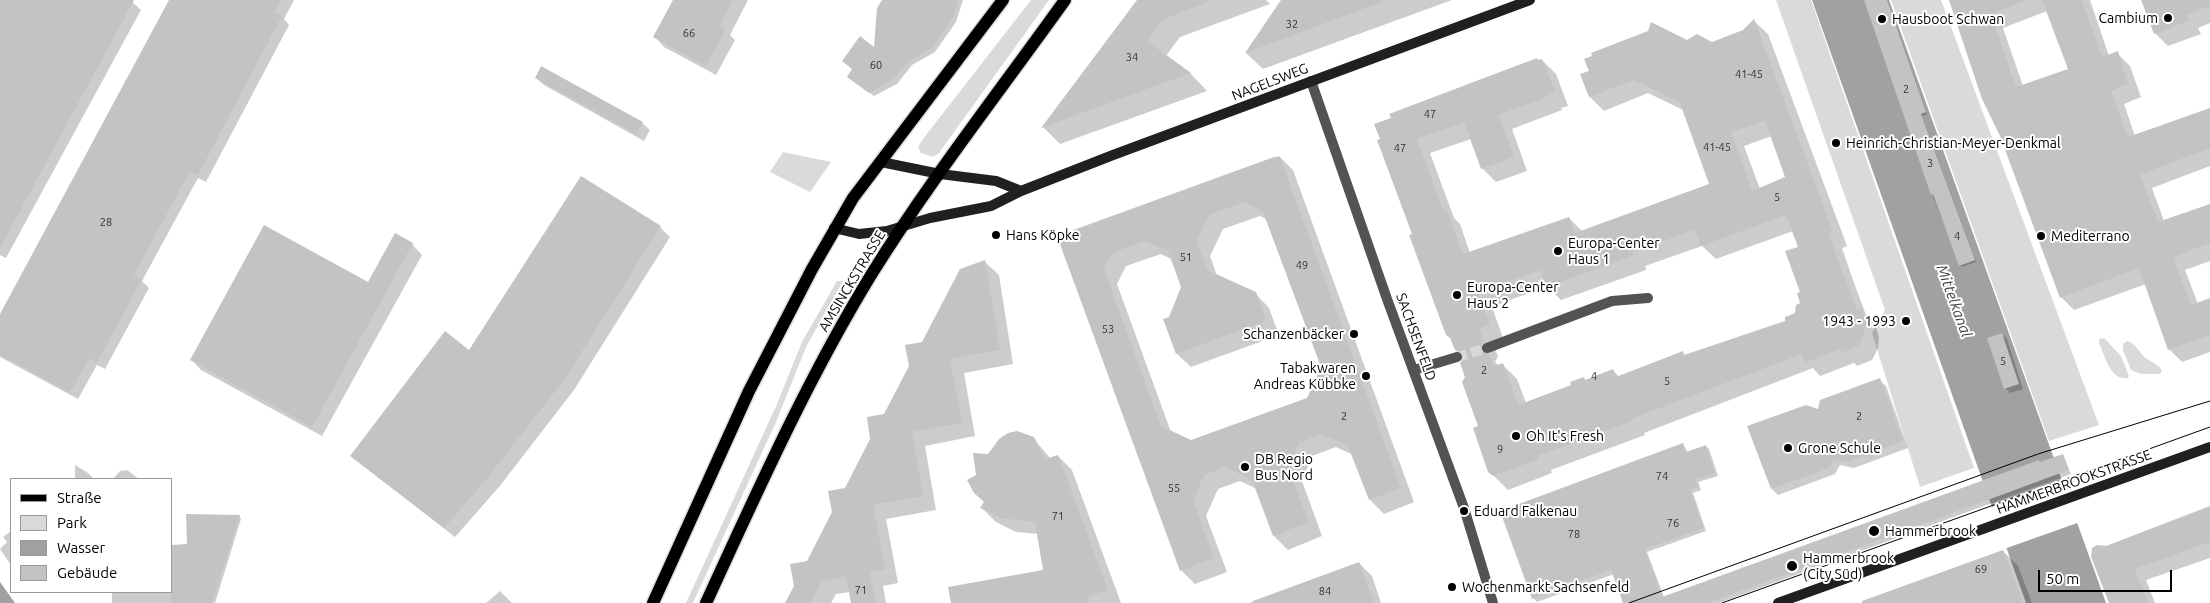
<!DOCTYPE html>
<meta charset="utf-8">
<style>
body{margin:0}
#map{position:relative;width:2210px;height:603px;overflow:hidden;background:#fff;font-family:Ubuntu,sans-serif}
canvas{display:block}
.legend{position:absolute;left:10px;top:478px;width:162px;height:115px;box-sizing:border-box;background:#fff;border:1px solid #999;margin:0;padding:6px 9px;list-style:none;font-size:15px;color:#000}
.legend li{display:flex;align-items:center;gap:10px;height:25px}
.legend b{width:25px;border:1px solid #999}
.scale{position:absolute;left:2038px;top:570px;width:134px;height:22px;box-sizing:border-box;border:2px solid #000;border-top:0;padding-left:6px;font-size:15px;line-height:18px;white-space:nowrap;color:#000;-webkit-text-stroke:4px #fff;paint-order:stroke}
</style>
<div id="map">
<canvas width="2210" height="603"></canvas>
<ul class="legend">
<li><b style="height:6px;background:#000"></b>Straße</li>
<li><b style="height:14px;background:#dadada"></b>Park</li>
<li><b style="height:14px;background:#a1a1a1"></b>Wasser</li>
<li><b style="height:14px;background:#c3c3c3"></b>Gebäude</li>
</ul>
<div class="scale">50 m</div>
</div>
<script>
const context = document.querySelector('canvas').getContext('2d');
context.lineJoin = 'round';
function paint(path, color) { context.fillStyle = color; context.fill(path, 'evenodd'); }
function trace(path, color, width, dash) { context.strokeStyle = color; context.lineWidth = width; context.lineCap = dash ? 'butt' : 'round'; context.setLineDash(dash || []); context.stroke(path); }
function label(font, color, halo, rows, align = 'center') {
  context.font = font + ' Ubuntu,sans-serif'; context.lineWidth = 4; context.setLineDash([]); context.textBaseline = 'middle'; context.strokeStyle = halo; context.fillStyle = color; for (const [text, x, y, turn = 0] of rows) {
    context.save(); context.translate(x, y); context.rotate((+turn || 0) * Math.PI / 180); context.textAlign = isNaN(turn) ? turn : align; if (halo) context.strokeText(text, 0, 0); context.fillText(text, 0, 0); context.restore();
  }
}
const green = new Path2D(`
 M1031 0H1049L939 153 933 157 921 153 918 147 923 139Z
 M1776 0H1811L1974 468 1920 487 1872 333 1885 310Z
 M1891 0H1941L2099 425 2049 441Z
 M783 152 831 162 810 192 770 172Z
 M837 281H843L807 345 776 422 693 603H686L777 404 802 342Z
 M2104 338 2121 356 2129 376 2128 378C2110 381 2105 356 2099 343V339Z
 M2127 341C2136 343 2139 353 2146 358 2152 363 2158 363 2162 371L2160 374H2141L2131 370 2123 350V344Z`);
const water = new Path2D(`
 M1812 0H1889L2106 603H2026Z
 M0 582 15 603H0Z`);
const pier = new Path2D(`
 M2065 481 2080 522 2004 549 1989 508Z`);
const shadow = new Path2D(`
 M0 0H130L141 10 6 258 0 255Z
 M171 0H294L284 19 289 25 206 182 198 178 142 281 149 288 105 369 97 365 78 399 0 357V316Z
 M692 0H748L730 35 735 40 716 75 664 47 655 37Z
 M884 0H963L956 22 935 52 912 65 897 84 874 96 852 80 876 49Z
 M1138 0H1266L1270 4 1180 37 1174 45 1166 56 1191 74 1207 91 1060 144 1043 127Z
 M1289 0H1452L1263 69 1246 53 1281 3Z
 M1865 0H1887L1927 114 1922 116 1976 262 1962 267 1960 265 1932 194Z
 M1950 0H2090L2109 56 2117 53 2130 66 2141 97 2124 104 2135 136 2210 112V166L2152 188 2164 221 2210 205V261L2185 270 2198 304 2210 299V352L2182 362 2169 349 2146 284 2074 310 2061 297ZM2047 11 2069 70 2023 86 2003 28Z
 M2142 0H2210V23L2198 28 2201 34 2168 46 2155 33Z
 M1754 21 1768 34 1847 246 1842 248 1853 280 1866 315 1875 324 1879 337 1878 348 1872 360 1857 366 1854 363 1820 376 1813 368 1644 433 1645 435 1551 470 1552 473 1508 490 1489 471 1480 427 1461 363 1464 358 1456 350 1379 141 1542 60 1556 74 1568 106 1561 108 1562 110 1512 129 1527 171 1496 182 1482 168 1471 139 1430 153 1454 218 1460 224 1470 253 1569 218 1582 231 1711 184 1685 111 1648 93 1604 111 1590 97 1582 75 1687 41 1712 44 1744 31ZM1772 136 1787 178 1760 189 1744 146ZM1793 231 1799 247 1802 304 1797 313 1786 322 1686 356 1682 353 1619 377 1613 370 1526 403 1517 379 1503 365 1499 366 1495 362 1498 356 1492 342 1503 338 1492 307 1547 286 1561 300 1646 270 1645 266 1702 246 1716 259Z
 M536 78 642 123 650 130 644 141 544 85Z
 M1279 156 1293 170 1414 502 1384 514 1370 500 1353 455 1336 447 1312 456 1302 481 1322 536 1288 550 1274 536 1257 489 1240 481 1218 489 1206 516 1227 572 1195 584 1181 570 1059 237ZM1260 216 1268 220 1322 367 1308 399 1191 441 1171 432 1117 284 1126 266 1161 254 1173 260 1183 287 1170 318 1177 354 1191 367 1279 335 1269 308 1255 293 1217 276 1210 256 1223 229Z
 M660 227 670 237 574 390 499 487 455 537 351 456 470 352Z
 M412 244 422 255 322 436 201 370 191 359 369 284Z
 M985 262 999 275 1013 364 964 373 975 436 925 446 936 510 886 519 898 583 883 586 886 603H852L850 592 836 594 831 603H786L923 343Z
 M2001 334 2007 339 2023 389 2010 393 2005 388Z
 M1879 380 1886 386 1908 448 1854 468 1840 465 1835 474 1778 495 1772 489 1819 411Z
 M1033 438 1051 459 1058 456 1072 470 1121 603H953L1044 571 1039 534 1016 532 996 522 982 508 985 502 977 475 988 456Z
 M1683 444 1688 453 1706 446 1709 449 1718 476 1698 482 1701 490 1693 493 1706 531 1647 552 1664 597 2039 461 2040 463 2063 455 2071 474 1719 603H1624L1614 574 1537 602 1533 598 1502 512Z
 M75 465 88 473 94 479H75Z
 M127 470 139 479H113L120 471Z
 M2210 508V558L2146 580 2155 603H2110L2106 547Z
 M239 516 241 519 215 603H112V592H171L188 546Z
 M11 531V565L0 549 7 542 3 537Z
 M2003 551 2018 566 2032 603H1861Z
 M1359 563 1372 576 1381 603H1249Z
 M500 591 512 603H486Z`);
const building = new Path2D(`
 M0 0H134L0 248Z
 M169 0H282L275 12 282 16 198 175 190 171 134 275 142 279 97 363 89 358 70 393 0 355V314Z
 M673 0H733L720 26 726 29 706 66 653 37Z
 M882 0H958L953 18 932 48 908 61 893 80 869 93 847 77 852 69 842 61 860 36 874 47 877 8Z
 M1137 0H1212L1162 20 1147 41 1191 73 1041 128Z
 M1281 0H1382V2L1245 53Z
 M1864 0H1887L1926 112 1921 114 1975 260 1959 266 1933 194 1931 195Z
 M1949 0H2026L1991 15 2016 87 2068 69 2042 0H2082L2102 57 2118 51 2128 84 2111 91 2128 137 2210 108V148L2140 175 2158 222 2210 204V243L2173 257 2191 305 2210 298V335L2168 350 2139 268 2060 298 2000 136 1982 99Z
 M2141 0H2210V6L2186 15 2189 21 2154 34Z
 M1754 19 1833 232 1829 234 1840 265 1857 310 1861 308 1866 322 1864 334 1858 346 1841 353 1840 349 1805 363 1802 354 1631 419 1632 421 1537 456 1539 459 1493 476 1488 472 1473 428 1478 426 1462 382 1465 377 1460 363 1464 359 1463 355 1455 350 1450 338 1446 335 1409 235 1412 234 1377 140 1380 139 1374 124 1391 118 1389 114 1537 58 1538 60 1542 59 1555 92 1548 94 1549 96 1498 115 1514 157 1481 169 1464 122 1417 139 1443 210 1446 208 1463 254 1569 217 1575 233 1709 184 1680 103 1634 80 1589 97 1580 74 1589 71 1584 59 1592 56 1591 53 1648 31 1651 22 1687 40 1697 34 1712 42 1743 30ZM1765 121 1785 177 1752 191 1731 132ZM1786 215 1798 247 1785 251 1800 292 1797 293 1800 303 1796 305 1795 313 1785 317V321L1684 355 1683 351 1616 377 1613 369 1585 380 1584 377 1570 382 1571 385 1518 405 1503 363 1494 366 1489 354 1481 351 1480 346 1484 342 1479 328 1490 324 1478 293 1540 270 1546 287 1633 256 1632 252 1695 230 1701 246Z
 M541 66 643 122 636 134 535 78Z
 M1274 157H1280L1401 488 1369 500 1348 446 1321 434 1299 443 1288 467 1309 522 1273 536 1252 480 1225 467 1204 475 1193 501 1214 558 1180 571 1057 236ZM1245 202 1263 212 1321 367 1307 398 1191 440 1161 426 1104 269 1112 253 1146 241 1168 251 1181 287 1169 317 1163 319 1176 354 1266 321 1256 292 1207 270 1197 241 1209 215Z
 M581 176 661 226 564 380 489 476 444 528 350 456 445 331 469 350Z
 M264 225 368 282 395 233 413 243 312 427 190 360Z
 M985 260 1000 350 950 359 962 423 912 432 923 496 873 505 885 569 870 572 875 603H851L846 576 822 581 810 603H785L794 586 790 564 807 561 832 512 828 491 845 488 870 439 867 417 884 414 909 366 905 345 922 342 960 269Z
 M2002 333 2019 384 2004 389 1987 338Z
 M1880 378 1903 441 1847 462 1833 459 1829 468 1771 489 1747 426 1806 405 1818 409 1820 400Z
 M1017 431 1034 437 1045 459 1058 455 1108 590 1087 597 1089 603H951L948 587 1043 570 1035 522 1001 518 980 508 984 502 974 493 967 480 976 475 973 453 988 454 999 439 1008 433Z
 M1683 443 1686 452 1706 445 1715 473 1695 479 1698 487 1690 490 1704 528 1645 549 1662 597 2039 460 2040 462 2063 454 2069 470 1708 603H1623L1611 570 1532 599 1500 511Z
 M2210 506V542L2135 569 2148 603H2109L2091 557 2092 548 2097 545 2106 546Z
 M186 514 240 515 212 603H171V545L187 544Z
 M2003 550 2023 603H1862V601Z
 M1359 562 1374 603H1253V601Z`);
const streetTunnel = new Path2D(`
 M1457 357 1487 348`);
const street = new Path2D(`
 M1311 81 1387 299 1464 508 1493 603
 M1487 348 1612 301 1648 298
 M1414 370 1457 357`);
const secondary = new Path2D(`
 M881 162 940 174 996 181 1021 191
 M834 228 859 234 887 231 930 218 991 206 1021 191 1113 155 1530 0
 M1778 603 2210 447`);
const primary = new Path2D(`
 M653 603 749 391 812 269 853 198 1003 0
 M706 603C757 492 807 380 871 275 930 180 1000 91 1065 0`);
const tram = new Path2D(`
 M1629 603 2038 454 2210 401
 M1722 603 2210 427`);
const markers = [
 [2168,18,5,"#000"],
 [1882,19,5,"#000"],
 [1836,143,5,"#000"],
 [996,235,5,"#000"],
 [2041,236,5,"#000"],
 [1558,251,5,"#000"],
 [1457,295,5,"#000"],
 [1906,321,5,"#000"],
 [1354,334,5,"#000"],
 [1366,376,5,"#000"],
 [1516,436,5,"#000"],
 [1788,448,5,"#000"],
 [1245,467,5,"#000"],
 [1464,511,5,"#000"],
 [1874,531,6,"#000"],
 [1792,566,6,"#000"],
 [1452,587,5,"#000"]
];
const numberNames = [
 ["32",1292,24],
 ["66",689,33],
 ["34",1132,57],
 ["60",876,65],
 ["41-45",1749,74],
 ["2",1906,89],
 ["47",1430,114],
 ["41-45",1717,147],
 ["47",1400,148],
 ["3",1930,163],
 ["5",1777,197],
 ["28",106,222],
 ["4",1957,236],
 ["51",1186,257],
 ["49",1302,265],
 ["53",1108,329],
 ["5",2003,361],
 ["2",1484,370],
 ["4",1594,376],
 ["5",1667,381],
 ["2",1344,416],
 ["2",1859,416],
 ["9",1500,449],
 ["74",1662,476],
 ["55",1174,488],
 ["71",1058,516],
 ["76",1673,523],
 ["78",1574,534],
 ["69",1981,569],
 ["71",861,590],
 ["84",1325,591]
];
const poiNames = [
 ["Cambium",2158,18,"right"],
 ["Hausboot Schwan",1892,19],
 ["Heinrich-Christian-Meyer-Denkmal",1846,143],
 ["Hans Köpke",1006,235],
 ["Mediterrano",2051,236],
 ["Europa-Center",1568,243],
 ["Haus 1",1568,259],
 ["Europa-Center",1467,287],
 ["Haus 2",1467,303],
 ["1943 - 1993",1896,321,"right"],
 ["Schanzenbäcker",1344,334,"right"],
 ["Tabakwaren",1356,368,"right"],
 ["Andreas Kübbke",1356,384,"right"],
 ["Oh It's Fresh",1526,436],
 ["Grone Schule",1798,448],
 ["DB Regio",1255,459],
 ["Bus Nord",1255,475],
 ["Eduard Falkenau",1474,511],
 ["Hammerbrook",1885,531],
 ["Hammerbrook",1803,558],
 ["(City Süd)",1803,574],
 ["Wochenmarkt Sachsenfeld",1462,587]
];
const streetNames = [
 ["NAGELSWEG",1270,82,-21],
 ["AMSINCKSTRASSE",852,281,-59],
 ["SACHSENFELD",1416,337,70],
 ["HAMMERBROOKSTRASSE",2074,482,-20]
];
const waterNames = [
 ["Mittelkanal",1954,301,70]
];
paint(green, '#dadada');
paint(water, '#a1a1a1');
paint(pier, '#fff');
paint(shadow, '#0003');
paint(building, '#c3c3c3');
trace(streetTunnel, '#d9d9d9', 10, [10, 5]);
trace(primary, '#dbdbdb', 15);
trace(street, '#535353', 10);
trace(secondary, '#202020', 10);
trace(primary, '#000', 12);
trace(tram, '#000', 1);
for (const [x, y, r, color] of markers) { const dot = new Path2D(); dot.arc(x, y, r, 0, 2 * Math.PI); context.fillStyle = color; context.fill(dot); trace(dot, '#fff', 2); }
label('11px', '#313131', null, numberNames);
label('14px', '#000', '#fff', poiNames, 'left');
label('14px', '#000', '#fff', streetNames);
label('italic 15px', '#424242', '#fff', waterNames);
</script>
